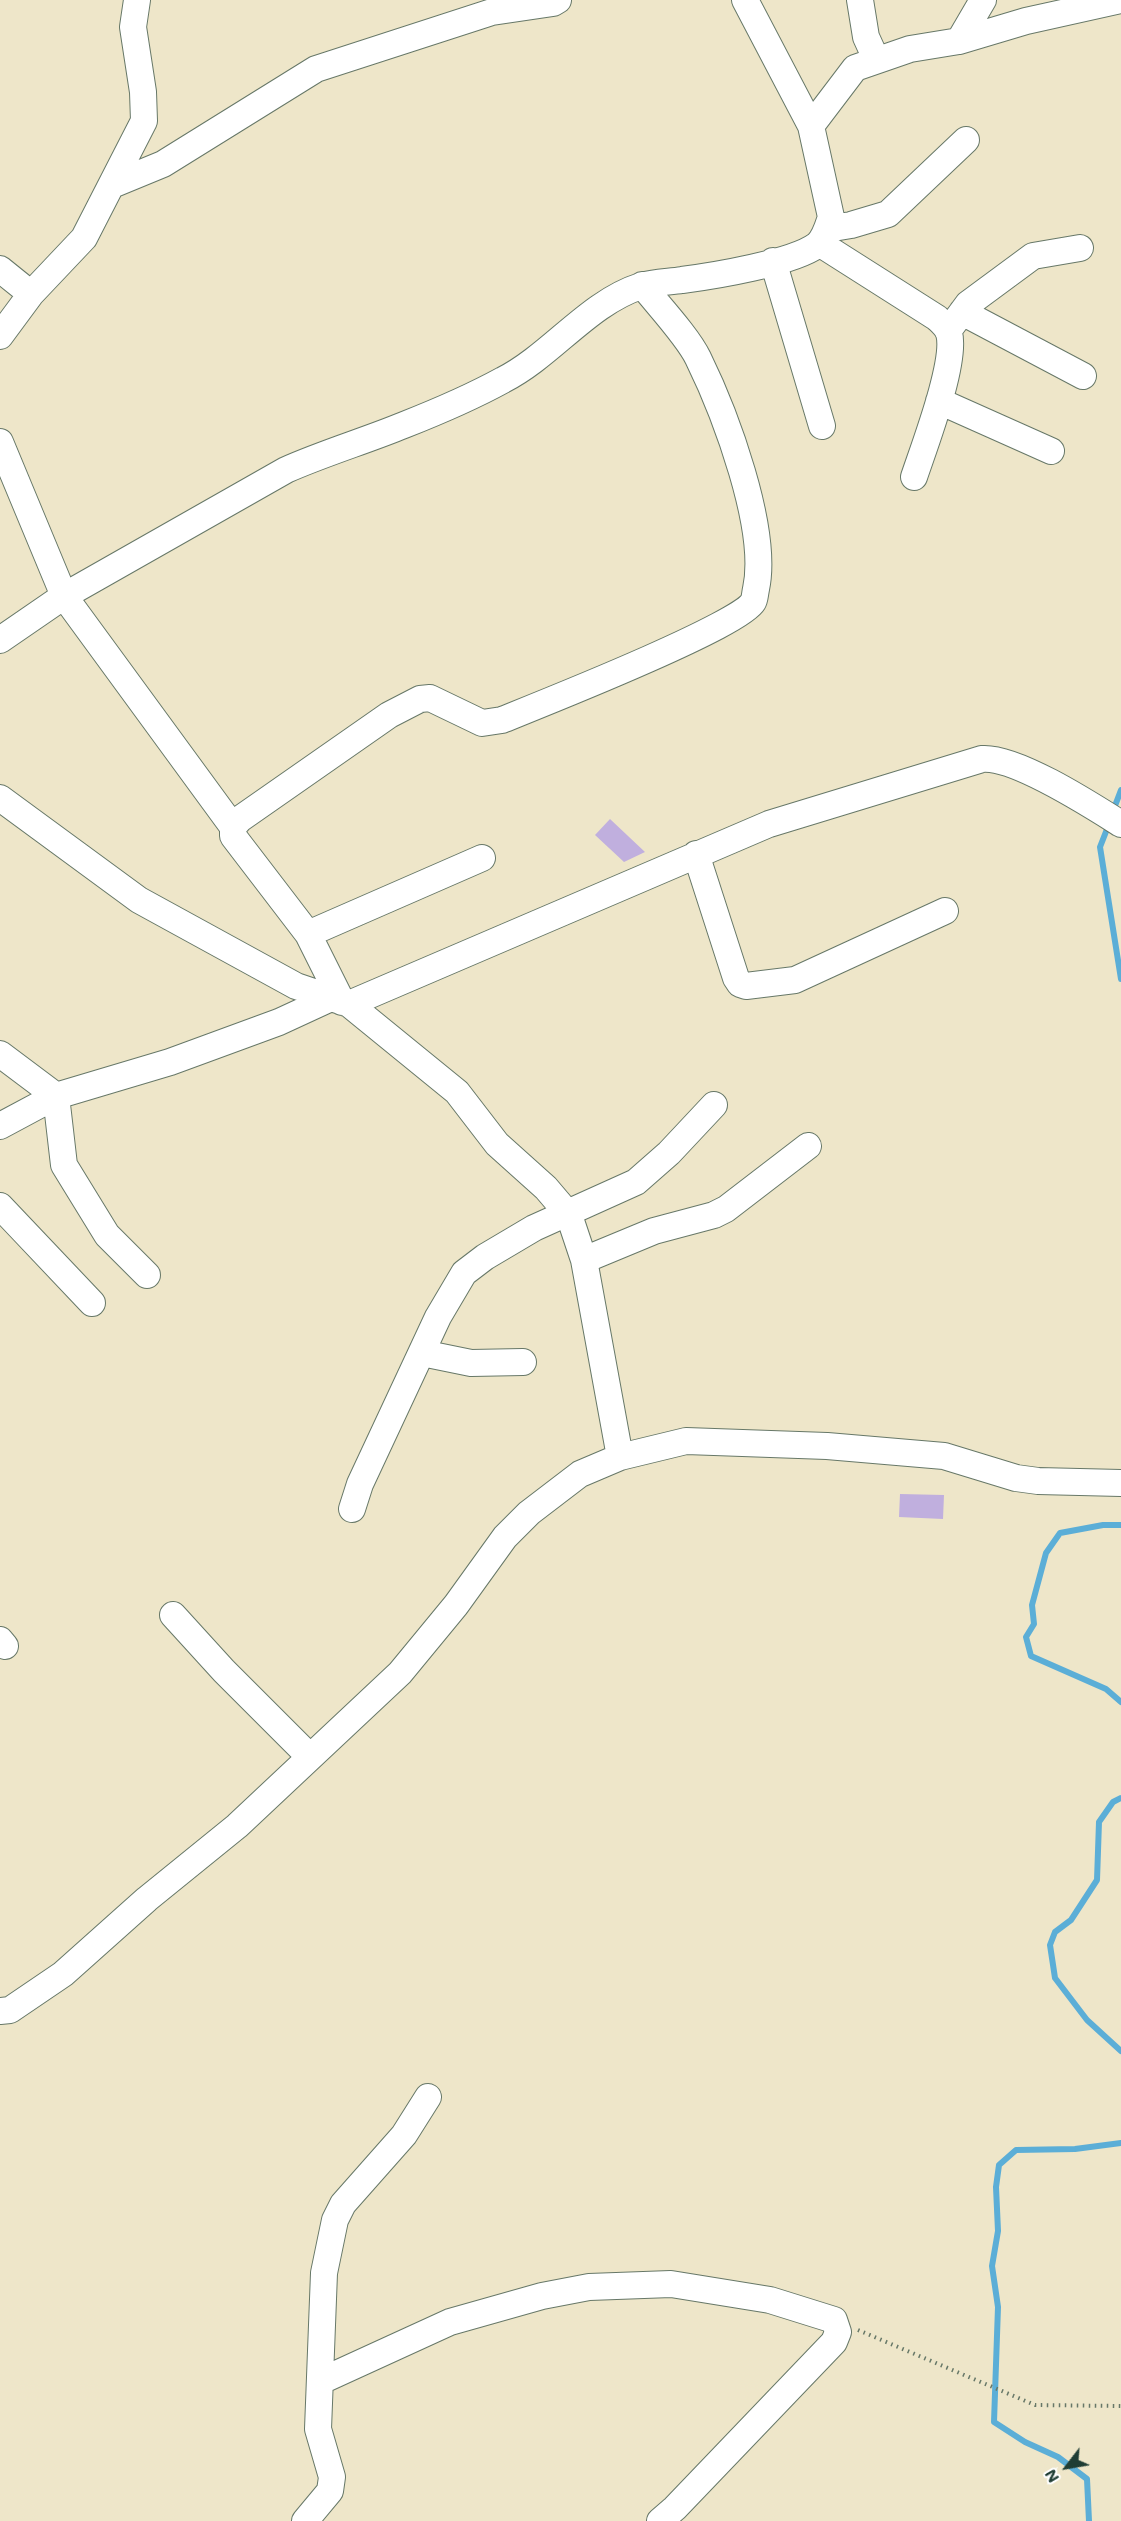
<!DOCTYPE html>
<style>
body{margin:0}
#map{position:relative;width:1121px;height:2521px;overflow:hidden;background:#eee6c9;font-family:Mali,sans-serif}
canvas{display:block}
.north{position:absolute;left:1037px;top:2437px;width:60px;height:60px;-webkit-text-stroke:4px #fff;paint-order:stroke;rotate:239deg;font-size:16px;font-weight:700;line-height:24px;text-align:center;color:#1f3d34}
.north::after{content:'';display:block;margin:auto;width:21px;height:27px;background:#1f3d34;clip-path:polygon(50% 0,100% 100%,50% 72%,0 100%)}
</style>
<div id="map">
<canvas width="1121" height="2521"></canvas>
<div class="north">N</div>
</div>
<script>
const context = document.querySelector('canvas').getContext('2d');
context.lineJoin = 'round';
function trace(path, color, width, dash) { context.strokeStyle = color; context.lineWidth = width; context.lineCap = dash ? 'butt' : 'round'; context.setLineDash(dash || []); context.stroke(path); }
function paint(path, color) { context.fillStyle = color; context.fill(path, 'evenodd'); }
const stream = new Path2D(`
 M1113 811 1121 790
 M1109 824 1100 847 1121 979
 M1121 1525H1103L1060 1533 1046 1553 1032 1605 1034 1624 1026 1637 1031 1656 1106 1689 1121 1702
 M1121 1798 1113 1802 1099 1822 1097 1880 1071 1920 1055 1932 1050 1945 1055 1978 1087 2020 1121 2051
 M1089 2521 1087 2479 1058 2457 1025 2442 994 2422 998 2307 992 2266 998 2231 996 2187 999 2165 1016 2150 1075 2149 1121 2143`);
const building = new Path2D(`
 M610 819 645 852 624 862 595 835Z
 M900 1494 944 1495 943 1519 899 1517Z`);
const path = new Path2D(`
 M858 2330 1035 2405 1121 2406`);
const street = new Path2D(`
 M860 0 866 37 876 59
 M959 41 1026 21 1121 0
 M811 126 855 68 910 49 959 41 983 0
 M112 185 163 164 316 69 492 12 553 3 558 0
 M827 229 851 225 888 214 966 140
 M819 243 937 318C941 322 947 327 949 333 957 361 924 447 914 477
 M773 261 822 426
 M0 269 31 294
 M962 312 1083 376
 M948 331 968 304 1033 256 1080 248
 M0 336 31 294 84 238 144 121 143 92 133 27 137 0
 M939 401 1051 451
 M0 442 64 596 233 827
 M0 640 64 596 286 470C324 453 365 441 404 425 437 412 472 397 503 380 552 355 588 303 641 286 654 282 669 282 682 280 713 276 793 263 817 245 825 238 828 226 831 217L811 126 745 0
 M0 798 139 900 296 986 349 1004 457 1092 497 1144 546 1188 563 1208 572 1224 584 1260 620 1457
 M696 854 736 978 740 984 746 986 795 980 945 911
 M308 934 482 858
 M342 1002 308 934 233 836V827L240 819 389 715 420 699 430 698 482 723 502 720C539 705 739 626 753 602 755 599 755 593 756 589 769 529 725 413 698 358 688 337 658 305 642 285
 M349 1004 769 824 982 759C1015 756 1091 805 1121 824
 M0 1054 56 1096 64 1165 107 1235 147 1275
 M0 1126 56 1096 170 1062 279 1022 331 998
 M0 1206 92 1303
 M584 1260 654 1231 714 1215 726 1209 808 1146
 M422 1353 471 1363 523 1362
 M352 1509 360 1484 438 1317 464 1273 485 1257 534 1228 636 1182 669 1153 714 1105
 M173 1615 224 1671 310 1757
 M0 1640 5 1646
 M0 2011 10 2010 63 1974 147 1899 237 1826 400 1673 456 1605 505 1537 529 1513 580 1474 620 1457 686 1441 827 1446 944 1456 1016 1478 1038 1481 1121 1483
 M321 2381 450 2322 542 2296 589 2287 671 2284 770 2300 834 2320 838 2332 834 2342 675 2508 660 2521
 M305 2521 330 2491 332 2477 318 2429 324 2273 335 2220 343 2204 404 2135 428 2097`);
trace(stream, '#5baed7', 6);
paint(building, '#c0afde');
trace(street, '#677868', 28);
trace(path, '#677868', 4, [1.5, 4.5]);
trace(street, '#fff', 26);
</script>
